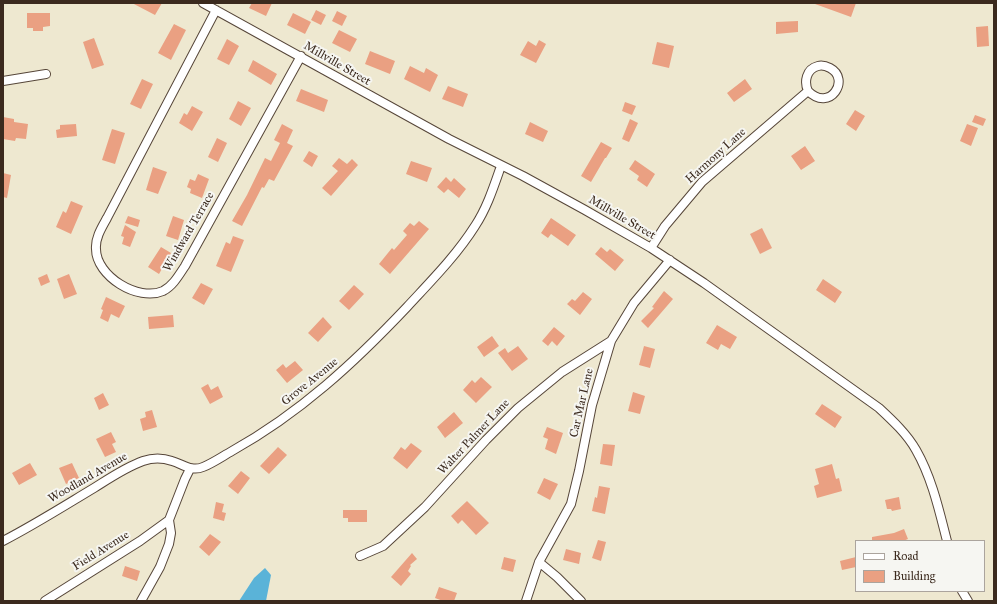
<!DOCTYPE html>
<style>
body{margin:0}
#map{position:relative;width:997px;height:604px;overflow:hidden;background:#eee8d0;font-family:"IM FELL Great Primer",serif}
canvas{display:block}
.frame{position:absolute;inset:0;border:4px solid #3b2a1e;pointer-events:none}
.legend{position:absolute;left:855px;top:540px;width:130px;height:52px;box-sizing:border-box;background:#f6f6f2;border:1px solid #aba49d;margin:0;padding:5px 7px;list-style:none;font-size:12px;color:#3b2a1e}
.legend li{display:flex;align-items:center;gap:8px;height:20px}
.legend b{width:20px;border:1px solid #aba49d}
</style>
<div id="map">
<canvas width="997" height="604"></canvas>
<div class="frame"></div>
<ul class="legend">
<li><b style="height:5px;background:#fff"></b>Road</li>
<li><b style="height:11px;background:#eaa082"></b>Building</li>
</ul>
</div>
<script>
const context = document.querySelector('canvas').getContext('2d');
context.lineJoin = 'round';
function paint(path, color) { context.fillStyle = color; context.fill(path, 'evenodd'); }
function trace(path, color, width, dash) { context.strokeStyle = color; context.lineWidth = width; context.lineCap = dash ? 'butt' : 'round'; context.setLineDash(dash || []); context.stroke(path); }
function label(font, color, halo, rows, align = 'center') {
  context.font = font + ' "IM FELL Great Primer",serif'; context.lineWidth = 4; context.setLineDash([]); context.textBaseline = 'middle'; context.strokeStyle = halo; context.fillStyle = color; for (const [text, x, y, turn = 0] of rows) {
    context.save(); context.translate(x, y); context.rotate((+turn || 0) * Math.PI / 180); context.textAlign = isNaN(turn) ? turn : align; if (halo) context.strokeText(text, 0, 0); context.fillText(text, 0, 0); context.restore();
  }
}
const water = new Path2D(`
 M265 568 271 575 266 601H239L254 578Z`);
const building = new Path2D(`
 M132 3H162L155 15Z
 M252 3H272L266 16 249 8Z
 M815 3H856L851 17 815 4Z
 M316 10 326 15 321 25 311 20Z
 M337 11 347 16 342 26 332 21Z
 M27 13H50V26L43 27V31H33V28H27Z
 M293 13 311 22 305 34 287 25Z
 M798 21V32L776 34V22Z
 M174 24 186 30 171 60 158 53Z
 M988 26 989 46 977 47 976 27Z
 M339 30 357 39 350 52 332 43Z
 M94 38 104 65 92 69 83 42Z
 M227 39 239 46 229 65 217 59Z
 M539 40 546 44 536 63 520 55 528 41 536 46Z
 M657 42 674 46 669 68 652 64Z
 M370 51 395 61 390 74 365 64Z
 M253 60 277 74 271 85 248 71Z
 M410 66 424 73 426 68 438 75 430 92 404 79Z
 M142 79 153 84 141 109 130 104Z
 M745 79 752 89 734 102 727 93Z
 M448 86 468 94 463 107 442 99Z
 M301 89 328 100 324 112 296 101Z
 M238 101 251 108 241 126 229 119Z
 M625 102 636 106 632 115 622 111Z
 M192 106 203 112 192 131 179 123 184 113 187 115Z
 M855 110 865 116 856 131 846 124Z
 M975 115 986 119 983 126 972 122Z
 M3 117 14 119V122L28 124 26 139 16 138 15 141 3 139Z
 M630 119 638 123 629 142 622 139Z
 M530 122 548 131 543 142 525 134Z
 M76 124 77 136 57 138 56 130 60 129V125Z
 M282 124 293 130 287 143 293 146 274 181 269 179 264 188 262 187 242 226 232 221 247 195 265 158 271 161 280 143 274 140Z
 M967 124 978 128 971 146 960 141Z
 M112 129 125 133 115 164 102 160Z
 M217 138 227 143 218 162 208 157Z
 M601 142 612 148 606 158H605L591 182 581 176Z
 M805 146 815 161 801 170 791 156Z
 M309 151 318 156 312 167 303 161Z
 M339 158 347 164 352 159 358 165 331 196 322 188 338 171 332 166Z
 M635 160 655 174 647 187 637 180 639 176 629 169Z
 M411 161 432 168 427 182 406 174Z
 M153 167 167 172 158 194 146 190Z
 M3 173 11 175 7 198 3 197Z
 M198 174 209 179 202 198 190 193 191 189 187 187 190 179 195 181Z
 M446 177 451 182 454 178 466 189 459 198 448 189 444 193 437 187Z
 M71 201 83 206 71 234 56 227 63 211 66 213Z
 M128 216 140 220 138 227 125 223Z
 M173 216 184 220 178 240 166 236Z
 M551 218 576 235 568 246 551 234 548 238 541 233Z
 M419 221 429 229 390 274 379 264 392 248 394 250 407 235 403 231 410 223 414 226Z
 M125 225 136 232 130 247 122 244 124 237 121 236Z
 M762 228 772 248 760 254 750 234Z
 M233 236 244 240 231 272 216 266 226 242 230 244Z
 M161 247 171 253 159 274 148 267Z
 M601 247 607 252 610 249 624 260 615 271 595 254Z
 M47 274 50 282 41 286 38 278Z
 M69 274 77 294 64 299 57 279Z
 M823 279 842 292 835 303 816 290Z
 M201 283 213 289 204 305 192 298Z
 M354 285 364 294 349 310 339 301Z
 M664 291 673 299 648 328 641 321 654 308 652 307Z
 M583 292 592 299 580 315 567 304 572 299 575 301Z
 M106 297 125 306 119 318 111 314 108 322 100 318 103 310 101 309Z
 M173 315 174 327 149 329 148 317Z
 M323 317 332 327 318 342 308 333Z
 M717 325 737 337 730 349 721 344 718 350 706 343Z
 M554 327 565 336 557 346 552 341 548 346 542 341Z
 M492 336 499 346 484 357 477 347Z
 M518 346 528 359 512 371 498 353 505 348 508 353Z
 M644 346 655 349 650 368 639 365Z
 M295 361 303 370 287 383 276 370 283 364 286 368Z
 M481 377 492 387 476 403 463 390 472 380 475 383Z
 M208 384 211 390 218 386 223 397 210 404 201 388Z
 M633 392 645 396 640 414 628 411Z
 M103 393 109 405 99 410 94 398Z
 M822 404 842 417 835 428 815 414Z
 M152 410 157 427 143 431 140 419 146 417 145 412Z
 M454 412 463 423 445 438 437 427Z
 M547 427 563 433 556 454 545 449 548 439 543 437Z
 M111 432 116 442 112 444 116 452 105 457 96 439Z
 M411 443 422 451 407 469 393 458 401 447 405 450Z
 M603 444 615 445 612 466 600 464Z
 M278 447 287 455 269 474 260 466Z
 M30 463 37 475 19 485 12 473Z
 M72 463 79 478 66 484 59 468Z
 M832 464 836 479 839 478 842 491 817 498 814 486 819 484 815 469Z
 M241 471 250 478 238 494 228 486Z
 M544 478 558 484 550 500 537 493Z
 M599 486 610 488 605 514 592 511 595 497 597 498Z
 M899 497 901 509 892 511 891 509H887L885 500Z
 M467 501 489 523 476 535 462 520 458 524 451 516Z
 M216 502 224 504 222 512 226 513 224 521 213 518Z
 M343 510H367V522H348V518H343Z
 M904 529 908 539 903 541H872V537L894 533Z
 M210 534 221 542 209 556 199 547Z
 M598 540 606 542 601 561 592 558Z
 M566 549 581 553 579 564 563 560Z
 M412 553 417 559 410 565 411 566 408 571 411 574 401 586 391 577Z
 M504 557 516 560 513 572 501 569Z
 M856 557V567L842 570 840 561Z
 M125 566 140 571 137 581 122 576Z
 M439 587 457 593 454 601H443L435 598Z`);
const minor = new Path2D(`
 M203 3 449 139 523 176 585 210 651 248 704 283 879 408C893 421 907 434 916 450 932 478 939 510 947 541
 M216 10 107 218C102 227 95 238 96 249 96 276 138 302 163 291 173 286 179 275 185 266L301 56
 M3 81 46 74
 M651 248 665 226 702 182 808 91C830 113 851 79 830 68 826 66 822 65 818 66 806 69 804 82 808 91
 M3 541C34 525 64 506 94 488 110 478 126 467 143 461 152 458 163 458 172 461 183 464 191 472 203 467 213 463 223 456 232 451 300 413 354 363 407 307 431 281 456 256 475 226 487 208 494 186 501 166
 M360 556 383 546 425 507 486 440 518 408 562 372 611 341
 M539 562 557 577 581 601
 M962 591 968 601
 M45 601 140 541 169 520
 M141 601 160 567 169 544 171 533 169 520 185 479 190 469
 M526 601 539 562 571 504 579 471 592 405 611 341 634 303 670 260`);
const streetNames = [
 ["Millville Street",337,64,30],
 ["Harmony Lane",716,156,-42],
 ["Millville Street",622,218,30],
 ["Windward Terrace",189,232,-60],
 ["Grove Avenue",310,382,-39],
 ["Car Mar Lane",582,403,-77],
 ["Walter Palmer Lane",474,437,-47],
 ["Woodland Avenue",88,478,-30],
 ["Field Avenue",101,551,-32]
];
paint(water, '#5ab3d8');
paint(building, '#eaa082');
trace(minor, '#564639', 10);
trace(minor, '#fff', 8);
label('12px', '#3b2a1e', '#f6f6f2', streetNames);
</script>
